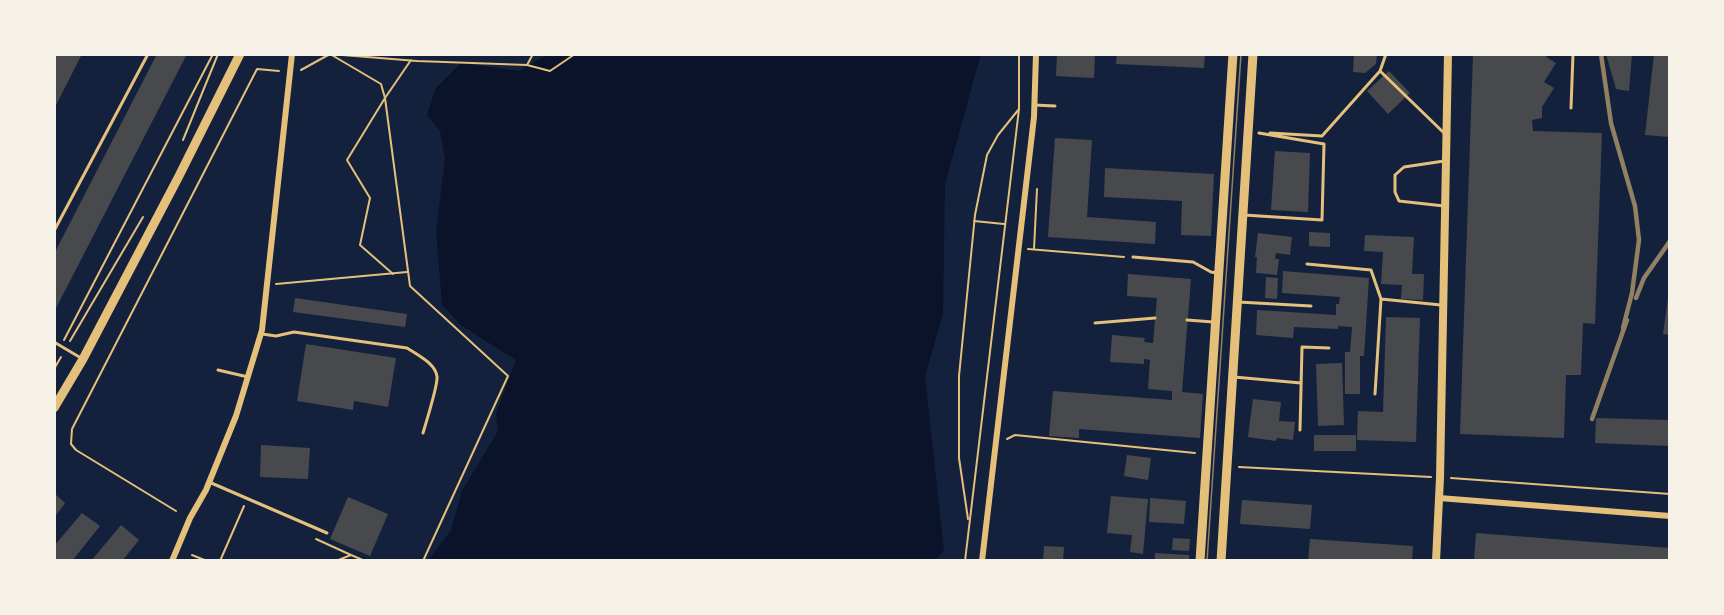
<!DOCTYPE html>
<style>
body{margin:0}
#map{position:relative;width:1724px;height:615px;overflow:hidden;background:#14213d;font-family:Inter,sans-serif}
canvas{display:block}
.frame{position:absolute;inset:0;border:56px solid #f6f1e7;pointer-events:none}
</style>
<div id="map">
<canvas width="1724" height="615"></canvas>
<div class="frame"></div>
</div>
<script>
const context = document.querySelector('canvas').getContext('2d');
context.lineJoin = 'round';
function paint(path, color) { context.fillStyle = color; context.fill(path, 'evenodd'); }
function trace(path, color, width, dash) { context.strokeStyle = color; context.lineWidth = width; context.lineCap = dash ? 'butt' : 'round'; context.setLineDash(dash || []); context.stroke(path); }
const water = new Path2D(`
 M549 54H981L945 184 943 314 925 376 944 551 934 561H428L451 530 462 491 498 431 496 413 516 360 462 326 442 305 436 231 445 158 440 131 427 115 435 89 461 63 519 71Z`);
const building = new Path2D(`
 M54 54H82L54 109Z
 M157 54H187L54 312V254Z
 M1057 54H1095L1094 78 1056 76Z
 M1117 54H1205L1204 68 1116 64Z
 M1354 54 1377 55 1376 64 1365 73 1353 72Z
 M1473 54H1548L1546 57 1556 63 1544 82 1554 88 1542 107V118L1532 120 1533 131 1602 133 1595 324 1583 323 1581 375H1566L1564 438 1460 434Z
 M1606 54H1632L1629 91 1616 89Z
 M1654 54H1670V137L1645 135Z
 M1389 71 1410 93 1388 114 1367 91Z
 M1055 138 1092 140 1087 217 1156 222 1155 244 1048 237Z
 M1275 151 1310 153 1308 212 1271 210Z
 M1105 168 1214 174 1211 236 1181 235 1182 201 1104 197Z
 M1309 232 1330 233V247L1309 246Z
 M1258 233 1292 237 1290 255 1276 253 1275 259H1279L1277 275 1256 273 1257 257H1255Z
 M1365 235 1414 237 1412 274H1424L1423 300 1401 299 1402 285 1381 284 1383 252 1364 251Z
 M1283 271 1369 278 1364 356H1360V394H1345V352H1350L1352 327 1338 326V329L1294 327 1293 338 1256 335 1257 310 1336 315V304H1339L1340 297 1282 293Z
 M1128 274 1191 279 1182 392 1203 394 1200 438 1079 429V438L1049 436 1053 391 1172 400V391L1148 389 1150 360 1144 359V364L1110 362 1112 335 1145 338 1144 342 1153 343 1157 298 1127 296Z
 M1266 277 1278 278 1277 299 1265 298Z
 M1669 291 1670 292V335L1663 334Z
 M295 298 407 314 405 327 293 312Z
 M1386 317 1420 318 1416 442 1357 440 1358 411 1383 412Z
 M306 344 396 358 388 407 354 401 353 410 297 401Z
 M1342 363 1344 425 1318 426 1316 364Z
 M1253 399 1281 402 1279 421 1295 422 1293 440 1277 438 1276 441 1248 437Z
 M1596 418 1670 420V446L1595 443Z
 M1314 435H1356V451H1314Z
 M261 445 310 448 308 479 260 477Z
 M1127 455 1151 458 1148 480 1124 476Z
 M54 493 65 503 54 518Z
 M1111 496 1148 499 1143 554 1130 552 1132 535 1107 533Z
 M348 497 388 514 370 556 330 539Z
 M1150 498 1186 501 1184 524 1149 522Z
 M1242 500 1312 505 1310 529 1240 524Z
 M82 513 100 526 72 561H54V546Z
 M121 525 139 540 122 561H91Z
 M1476 533 1670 548V561H1474Z
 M1173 538 1190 539 1189 551 1172 550Z
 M1310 539 1413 546 1412 561H1308Z
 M1044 546 1064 547 1063 561H1043Z
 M1155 553 1189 555V561H1155Z`);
const path = new Path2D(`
 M330 54 381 84 385 98 347 160 370 198 360 245 393 274
 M411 60 385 98 410 286 508 376 423 561
 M527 65 550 71 575 54
 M301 70 330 54 417 61 527 65 533 54
 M183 140 218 54
 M974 221 1004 224
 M1028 249 1124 257
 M1034 249 1037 189
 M276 284 407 272
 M64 340 213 54
 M70 341 143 217
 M54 369 61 357
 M1007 439 1015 435 1195 453
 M1239 467 1431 477
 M1451 478 1670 494
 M176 511 76 450 71 444 72 429 257 69 279 71
 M968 519 959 458V376L975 215 987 155 998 135 1019 109
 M316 539 351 555
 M192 555 207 561
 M220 561 244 506
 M336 561 351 555 365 561
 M965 561 1019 109V54`);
const service = new Path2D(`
 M1380 71 1443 132
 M1034 105 1055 106
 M1571 108 1573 54
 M1270 133 1322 136 1380 71 1386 54
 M1444 206 1399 201 1395 192V175L1404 167 1444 161
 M1244 215 1322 220 1324 144 1259 133
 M54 231 148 54
 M1133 257 1193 262 1211 272 1217 273
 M1307 264 1371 270 1381 299 1441 305
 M1238 302 1311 306
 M1187 320 1213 322
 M1095 323 1155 318
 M262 334 276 336 294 332 407 348C418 355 436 364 437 377 438 384 426 423 423 433
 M54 342 81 358
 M218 370 248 377
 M1234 377 1301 383
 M1375 394 1381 299
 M1300 430 1302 347 1329 348
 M209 482 327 533`);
const minor = new Path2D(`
 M1439 498 1670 516
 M172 561 190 518 206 490 236 416 262 330 292 54
 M982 561 1034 117 1036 54`);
const tertiary = new Path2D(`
 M1436 561 1440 478 1448 54`);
const secondary = new Path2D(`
 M54 408 83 359 179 176 240 54
 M1200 561 1233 54
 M1221 561 1253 54`);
const tram = new Path2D(`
 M1207 561 1241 54`);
const rail = new Path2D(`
 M1601 54 1611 123 1635 206 1639 240 1632 293 1623 328
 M1636 298 1644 278 1670 241
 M1592 419 1627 320`);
paint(water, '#0b132b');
paint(building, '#48494c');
trace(path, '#e5c07b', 2);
trace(service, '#e5c07b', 3);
trace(minor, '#e5c07b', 6);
trace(tertiary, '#e5c07b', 8);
trace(secondary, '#e5c07b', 9);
trace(tram, '#918062', 1.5);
trace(rail, '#918062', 4.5);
</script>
